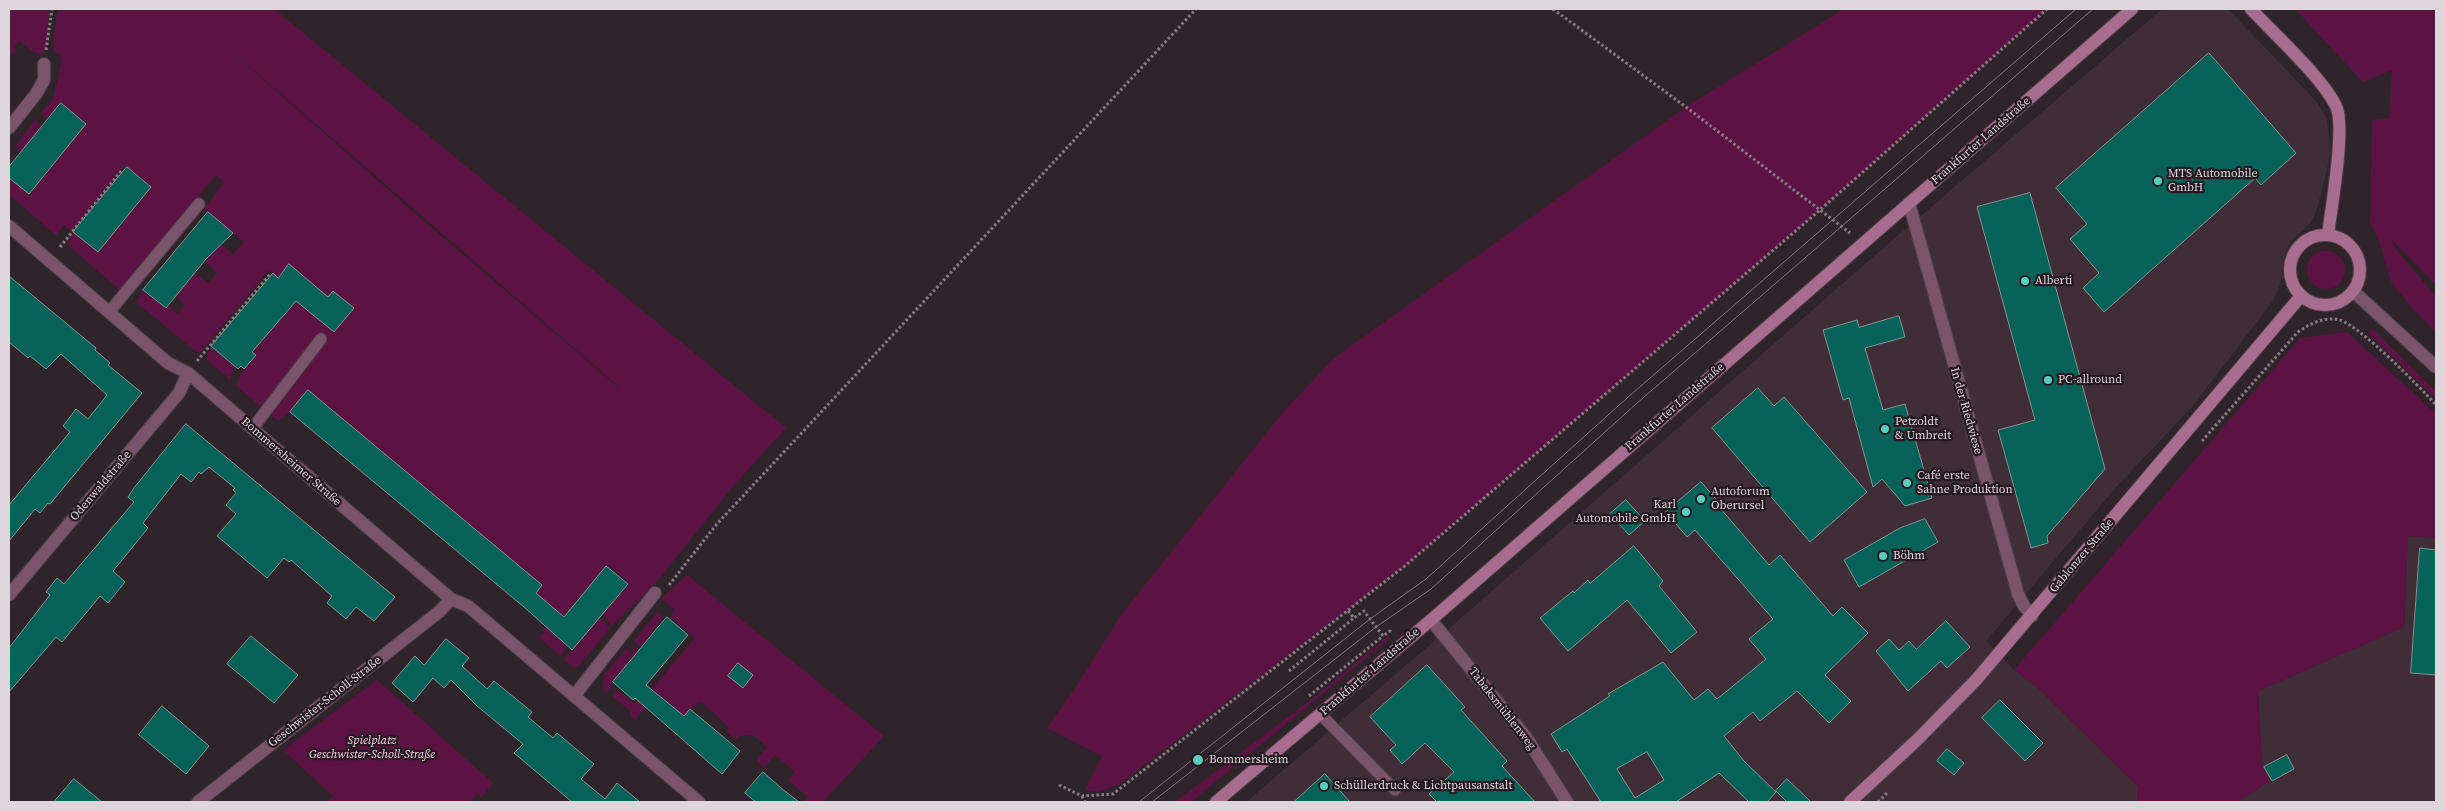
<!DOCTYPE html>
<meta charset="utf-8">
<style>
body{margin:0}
#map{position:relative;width:2445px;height:811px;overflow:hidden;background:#30242b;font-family:"Source Serif 4",serif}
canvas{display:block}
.frame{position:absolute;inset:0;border:10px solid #dfd6db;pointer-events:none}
</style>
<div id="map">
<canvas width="2445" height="811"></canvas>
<div class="frame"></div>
</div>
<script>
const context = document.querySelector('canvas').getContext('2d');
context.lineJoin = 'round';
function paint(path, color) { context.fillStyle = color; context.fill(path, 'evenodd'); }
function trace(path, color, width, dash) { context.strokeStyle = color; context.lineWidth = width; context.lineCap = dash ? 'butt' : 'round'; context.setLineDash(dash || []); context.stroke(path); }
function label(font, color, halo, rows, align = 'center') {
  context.font = font + ' "Source Serif 4",serif'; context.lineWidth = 4.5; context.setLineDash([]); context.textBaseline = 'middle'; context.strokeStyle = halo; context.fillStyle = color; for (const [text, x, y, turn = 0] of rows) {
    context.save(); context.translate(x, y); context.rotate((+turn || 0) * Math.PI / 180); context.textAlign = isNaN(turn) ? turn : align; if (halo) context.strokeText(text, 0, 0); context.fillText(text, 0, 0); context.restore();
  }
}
const built = new Path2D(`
 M2162 9H2228L2317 102 2327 119 2331 153 2317 209 2311 223 2292 240 2285 253 2280 285 2272 302 2192 407 2118 485 1986 641 2014 670 2039 689 2138 787 2137 802H1246L1452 626 1874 256Z
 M2408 536 2436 538V802H2238L2269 781 2262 766 2258 691 2404 627Z`);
const green = new Path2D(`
 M9 9H49L46 47 43 50 44 55 33 52 19 41 13 47 16 50 9 58Z
 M58 9H274L786 428 733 486 660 578 612 626 602 614 630 584 610 566H606L551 631 567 645 560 656 539 637 544 632 545 624 557 611 536 593 542 585 308 390 290 412 278 421 271 415 329 339 321 333 264 410 236 385 244 369 256 356 252 352 299 296 308 280 289 264 278 278 269 270 199 354 136 302 143 290 165 308 168 305 178 314 185 305 176 296 195 273 208 283 217 273 204 261 219 243 233 254 244 242 204 209 224 182 216 175 198 196 203 197 122 292 67 244 73 232 98 252 151 187 125 165 71 231 64 225 56 235 9 195V178L29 194 86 124 61 103 48 120 41 113 53 99 62 59 59 54 54 52 53 38ZM206 29 619 387V388L409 208Z
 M1844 9H2047L1820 210 1406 565 1118 785 1098 792 1085 790 1102 756 1047 728 1077 685 1121 615 1284 411 1334 358 1686 107Z
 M2295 9H2436V285L2391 239 2396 249 2436 297V332L2413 309 2391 282 2378 238 2370 223 2372 121 2376 119H2389L2392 70 2363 82Z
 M35 120 42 127 21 152 15 146Z
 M2307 270a19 19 0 1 1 38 0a19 19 0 1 1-38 0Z
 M2373 329 2436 392V399L2368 333Z
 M2347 332 2436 414V538L2408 536 2404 627 2258 691 2262 766 2270 781 2238 802H2137L2138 787 2039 689 2014 670 2300 338Z
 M211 346 235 366 230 379 206 359Z
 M687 575 884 736 823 802H804L808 797 788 780 795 772 775 755 764 768 756 760 767 747 753 735 740 736 736 740 726 731 729 727 700 701 684 716 652 689 695 638 670 617 675 610 661 598Z
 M657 612 663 617 641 647 634 641Z
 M600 617 610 628 578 667 574 668 564 660 571 649Z
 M1388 636V640L1191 802H1175L1312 699Z
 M634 647 638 651 610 684 612 687 607 693 602 687 605 674 626 649 631 653Z
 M377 680 493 783 481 798 478 794 469 802H326L333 796 283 750Z
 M647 687 656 695 635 720 630 715 631 712 612 696 617 690 634 704Z`);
const building = new Path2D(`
 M2209 53 2296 153 2261 185 2255 178 2104 312 2083 288 2099 273 2070 239 2087 224 2056 188Z
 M61 103 86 124 29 194 9 178V167Z
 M127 167 151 187 98 252 73 232Z
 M2030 193 2105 469 2047 536 2048 543 2031 548 1998 430 2035 420 1977 207Z
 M208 212 233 233 206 259 166 308 143 290Z
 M289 264 328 297 333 291 354 308 334 332 296 301 252 352 256 355 244 369 241 366 238 369 211 346 273 273 278 278Z
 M9 276 96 348 95 350 110 363 108 365 142 393 50 504 48 503 40 513 35 509 9 541V505L70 432 63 426 76 409 88 419 107 395 61 354 46 369 30 356 28 358 9 342Z
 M1899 316 1905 337 1865 348 1883 410 1905 404 1932 498 1905 506 1882 479 1873 487 1849 398 1843 400 1823 330 1857 320 1859 327Z
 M1758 388 1774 406 1784 397 1867 492 1810 542 1712 428Z
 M308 390 542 585 536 593 564 617 606 566 628 584 572 650 524 607 290 412Z
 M186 424 395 597 374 621 356 607 346 619 327 603 332 596 291 560 289 562 284 558 267 578 217 536 236 514 226 505 236 493 233 490 235 488 209 467 201 474 199 472 191 482 181 474 143 523 148 528 113 571 125 582 108 603 100 596 62 642 56 637 9 692V648L50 595 46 592 57 578 64 584 134 502 128 497 134 488Z
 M1701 482 1722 506 1720 508 1769 565 1780 555 1833 616 1842 607 1868 633 1825 675 1851 701 1829 723 1797 691 1760 721 1753 712 1724 736 1744 761 1776 792 1767 802H1749L1719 773 1676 802H1601L1567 749 1562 752 1551 734 1610 696 1608 694 1663 662 1694 700 1708 689 1717 699 1766 659 1749 639 1773 619 1695 530 1687 537 1666 512ZM1647 752 1664 780 1635 798 1617 769Z
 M1626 500 1645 521 1629 535 1610 514Z
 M1925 519 1938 542 1859 587 1844 560 1900 528Z
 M1634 546 1663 581 1659 586 1697 632 1671 653 1627 600 1568 651 1540 618 1573 591 1574 593 1588 580 1590 583Z
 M2420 548 2436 550V675L2411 673Z
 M667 617 688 635 646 685 684 716 690 709 740 751 722 774 635 698 633 700 613 682Z
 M1946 621 1970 647 1947 668 1941 661 1908 691 1876 651 1889 639 1899 650 1909 641 1916 649Z
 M251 636 298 675 274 703 227 664Z
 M446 639 469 658 462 666 487 689 494 681 532 712 528 717 553 738 557 733 594 764 581 779 605 799 617 783 640 802H572L514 753 523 744 477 706 451 680 444 688 433 678 413 702 392 683 415 656 424 665Z
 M738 663 753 675 743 688 728 676Z
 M1427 665 1465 707 1461 710 1507 761 1502 766 1535 802H1437L1429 794 1454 772 1425 743 1402 764 1390 750 1396 745 1370 717Z
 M2000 700 2043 743 2025 761 1982 718Z
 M162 706 209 746 186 774 139 735Z
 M1947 749 1964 763 1954 775 1937 761Z
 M2287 755 2294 769 2272 781 2264 767Z
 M763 772 781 788 799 802H756L745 793Z
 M1325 774 1350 802H1294Z
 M74 779 102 802H54Z
 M1787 779 1811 802H1787L1776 791Z`);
const path = new Path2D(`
 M1553 9 1686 107 1850 233
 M46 50 52 9
 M60 247 122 170
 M197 361 271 273
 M2202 441 2297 333C2308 324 2325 316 2340 320 2360 326 2420 387 2436 405
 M669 585 716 525 1196 9
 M1348 611 1354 618 1364 611 1383 636 1390 631 1391 633
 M1289 671 1354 618
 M1309 696 1383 636
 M1059 785 1082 796 1113 794 1406 565 1820 210 2047 9
 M1082 796 1085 802
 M1878 802 1888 792`);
const lane = new Path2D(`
 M109 312 199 204
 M252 429 321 339
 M1321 715 1395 790`);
const street = new Path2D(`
 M9 128 36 94 44 80V64
 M1909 203 2018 594 2024 606 2032 616
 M9 226 168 363 188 373 451 599 468 606 699 802
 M2353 291 2436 367
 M9 595 179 393 188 373
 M1431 620 1526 737 1567 802
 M574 696 655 593
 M198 802 440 611 451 599`);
const secondary = new Path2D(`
 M2251 9C2275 35 2321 76 2336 106 2346 127 2331 209 2328 235
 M2290 270a35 35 0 1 1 70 0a35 35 0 1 1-70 0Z
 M1216 802 1431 620 2132 9
 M1850 802 1917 740 1976 680 2301 296`);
const tram = new Path2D(`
 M1139 802 1370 619 1426 579 1627 398 2076 9
 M1152 802 1376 627 1431 589 1636 404 2093 9`);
const markers = [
 [2158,181,5,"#59cebf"],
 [2025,281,5,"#59cebf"],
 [2048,380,5,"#59cebf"],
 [1885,429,5,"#59cebf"],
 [1907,483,5,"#59cebf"],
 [1701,499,5,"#59cebf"],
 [1686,512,5,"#59cebf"],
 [1883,556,5,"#59cebf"],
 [1198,760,6,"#59cebf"],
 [1324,786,5,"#59cebf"]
];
const streetNames = [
 ["Frankfurter Landstraße",1981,141,-41],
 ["Frankfurter Landstraße",1675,407,-41],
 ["In der Riedwiese",1966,411,74],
 ["Bommersheimer Straße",291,462,41],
 ["Odenwaldstraße",101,486,-50],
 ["Gablonzer Straße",2082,556,-50],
 ["Frankfurter Landstraße",1370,672,-41],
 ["Geschwister-Scholl-Straße",325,702,-38],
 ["Tabaksmühlenweg",1502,709,52]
];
const poiNames = [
 ["MTS Automobile",2168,174],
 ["GmbH",2168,188],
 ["Alberti",2035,281],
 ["PC-allround",2058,380],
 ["Petzoldt",1895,422],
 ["& Umbreit",1895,436],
 ["Café erste",1917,476],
 ["Sahne Produktion",1917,490],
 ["Autoforum",1711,492],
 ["Oberursel",1711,506],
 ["Karl",1676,505,"right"],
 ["Automobile GmbH",1676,519,"right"],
 ["Böhm",1893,556],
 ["Bommersheim",1209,760],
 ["Schüllerdruck & Lichtpausanstalt",1334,786]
];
const parkNames = [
 ["Spielplatz",372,741],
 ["Geschwister-Scholl-Straße",372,755]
];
paint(built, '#3f2d37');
paint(green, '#5c1344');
paint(building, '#046259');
trace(building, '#829591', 1);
trace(lane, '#4c4047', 13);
trace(street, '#4c4047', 14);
trace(secondary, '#4c4047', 14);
trace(path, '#897e84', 3, [2.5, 2.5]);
trace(lane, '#7a546a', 11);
trace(street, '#7a546a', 12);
trace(secondary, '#a86c8f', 12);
trace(tram, '#7f757b', 1);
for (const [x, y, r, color] of markers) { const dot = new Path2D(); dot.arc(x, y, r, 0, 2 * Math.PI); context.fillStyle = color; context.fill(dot); trace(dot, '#261a21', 2); }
label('12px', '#dfd6db', '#261a21', streetNames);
label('12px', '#dfd6db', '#261a21', poiNames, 'left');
label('italic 12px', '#fdcde7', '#261a21', parkNames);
</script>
